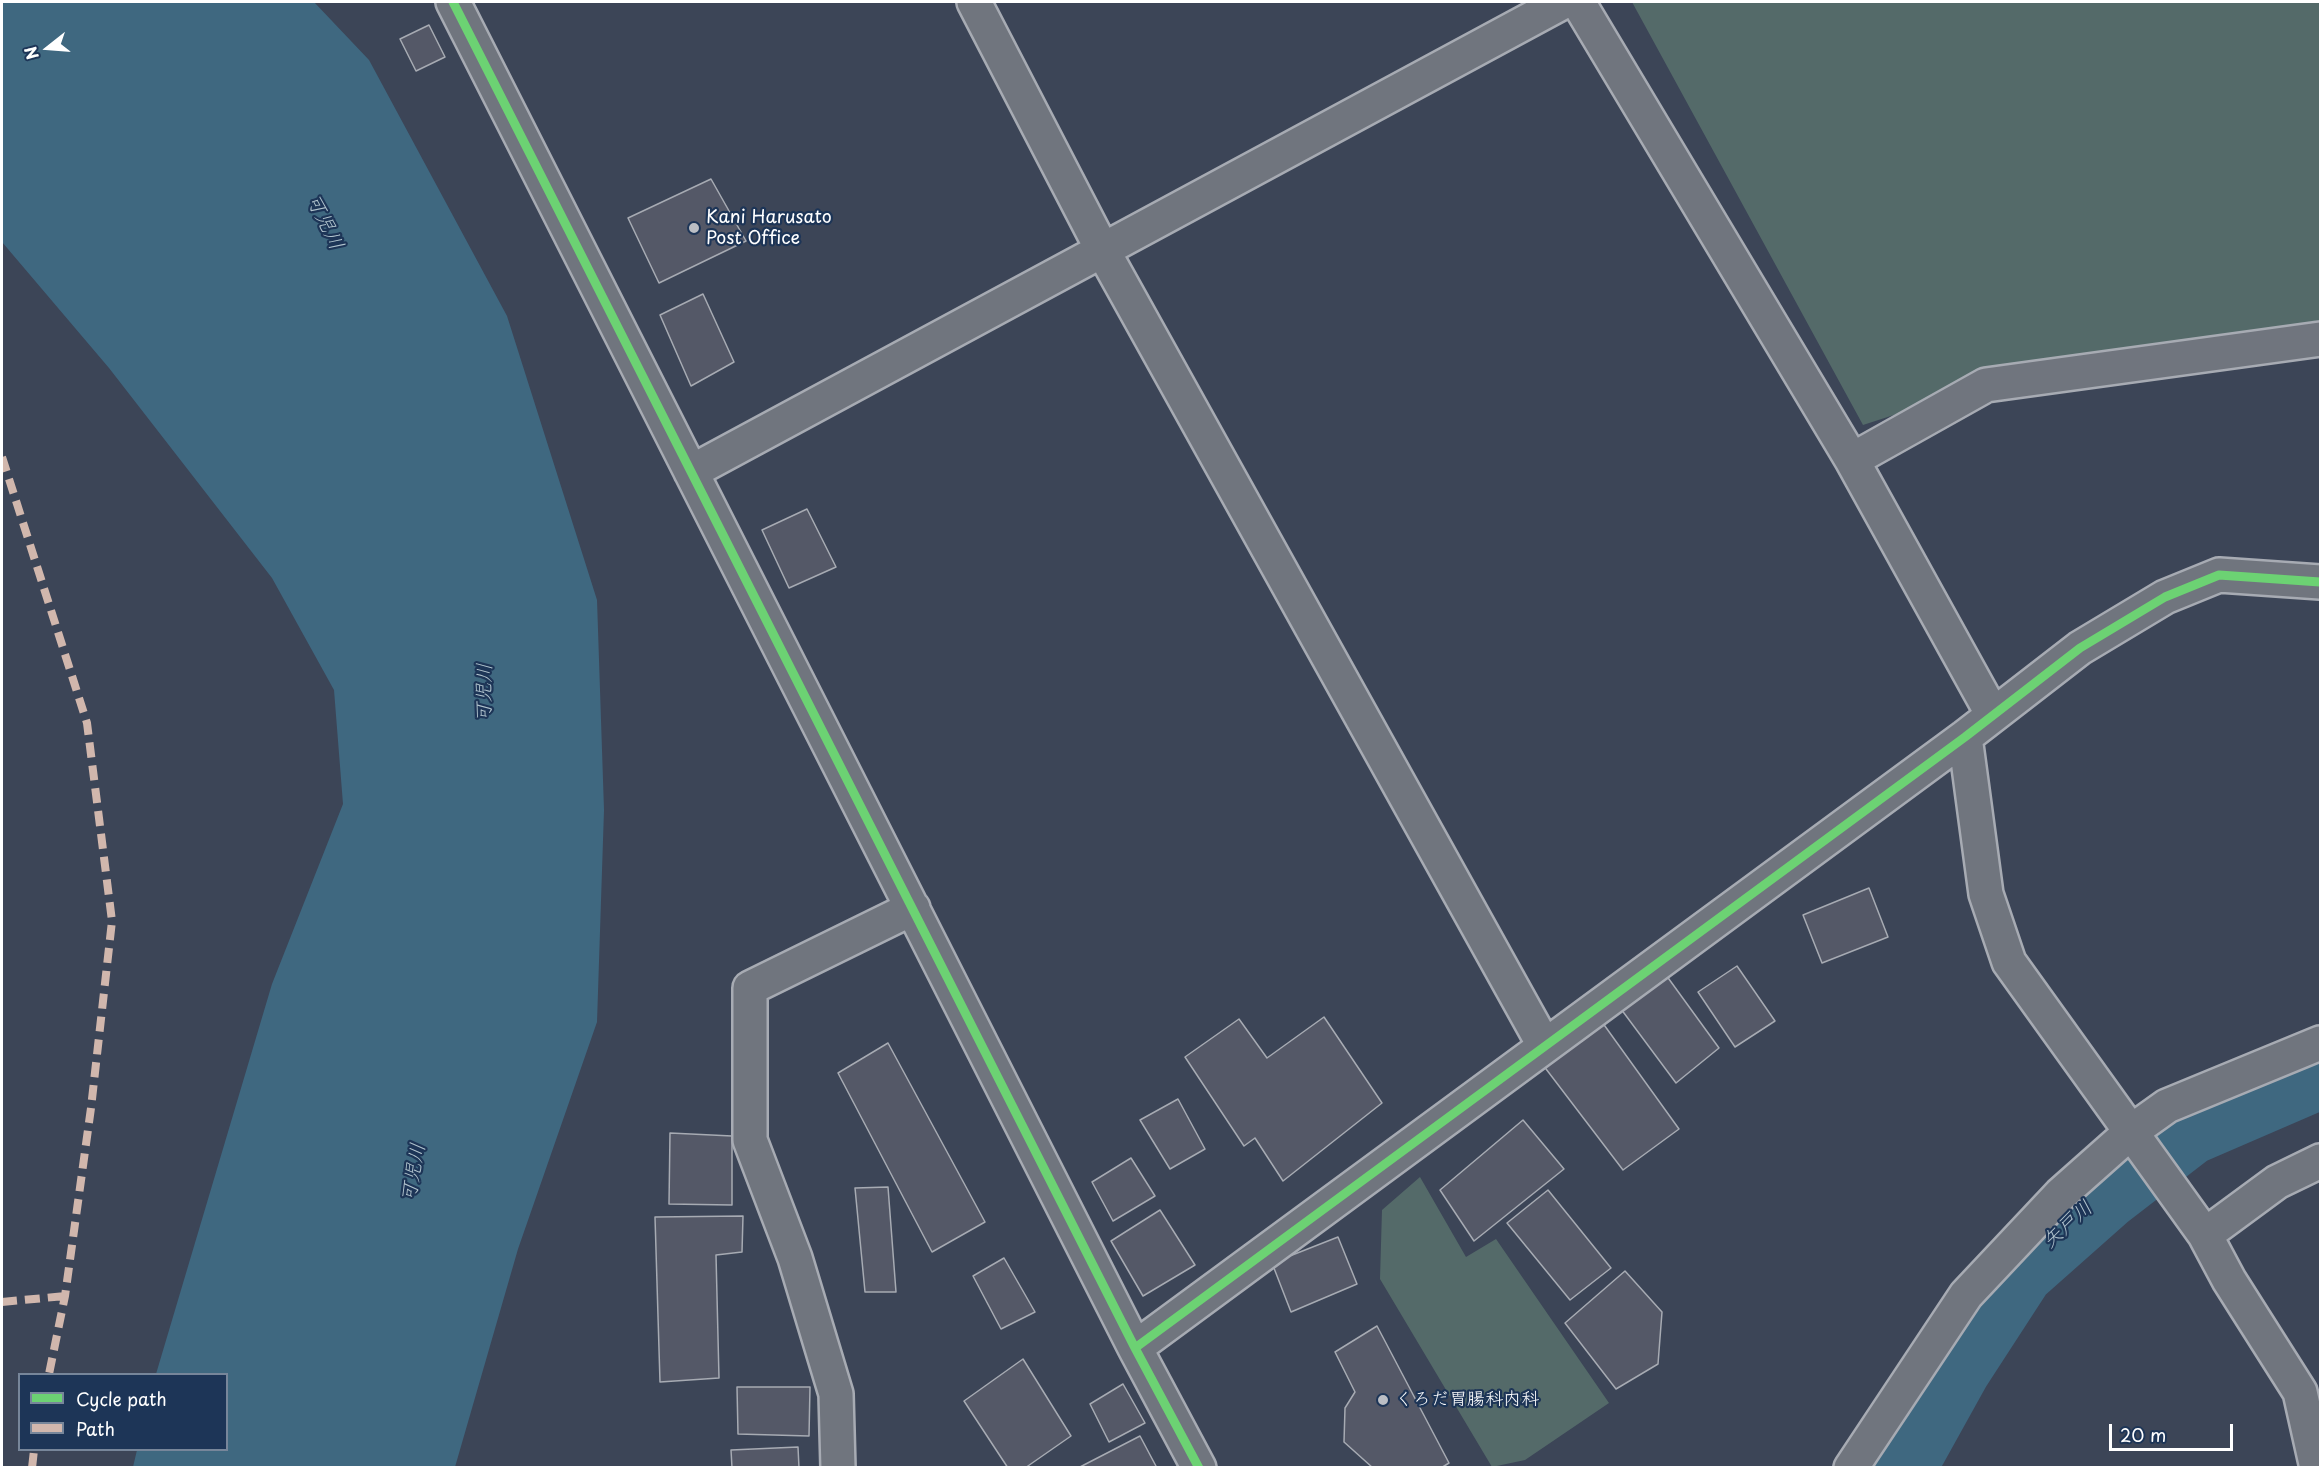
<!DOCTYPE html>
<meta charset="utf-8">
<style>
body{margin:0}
#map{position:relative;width:2322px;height:1469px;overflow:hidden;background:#3c4557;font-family:"Playpen Sans",sans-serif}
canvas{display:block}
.frame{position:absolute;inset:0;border:3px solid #fff;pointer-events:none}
.legend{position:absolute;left:18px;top:1373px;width:210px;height:78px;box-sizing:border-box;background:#1d3557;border:2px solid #77869a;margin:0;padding:8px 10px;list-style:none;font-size:18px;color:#fff}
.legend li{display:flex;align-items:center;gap:12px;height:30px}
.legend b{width:30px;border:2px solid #77869a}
.north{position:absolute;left:18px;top:18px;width:60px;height:60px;-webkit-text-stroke:4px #1d3557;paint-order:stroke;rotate:253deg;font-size:16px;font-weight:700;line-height:24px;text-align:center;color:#fff}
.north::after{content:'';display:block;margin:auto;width:21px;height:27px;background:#fff;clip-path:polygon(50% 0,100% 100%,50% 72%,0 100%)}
.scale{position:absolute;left:2109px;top:1424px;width:124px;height:27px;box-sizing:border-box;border:3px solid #fff;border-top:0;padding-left:8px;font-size:18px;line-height:21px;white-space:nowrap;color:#fff;-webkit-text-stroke:4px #1d3557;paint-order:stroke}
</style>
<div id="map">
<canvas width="2322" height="1469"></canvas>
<div class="frame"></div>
<ul class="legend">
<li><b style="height:8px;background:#6cd273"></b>Cycle path</li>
<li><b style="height:8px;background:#d1b7ad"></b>Path</li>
</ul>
<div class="north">N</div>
<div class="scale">20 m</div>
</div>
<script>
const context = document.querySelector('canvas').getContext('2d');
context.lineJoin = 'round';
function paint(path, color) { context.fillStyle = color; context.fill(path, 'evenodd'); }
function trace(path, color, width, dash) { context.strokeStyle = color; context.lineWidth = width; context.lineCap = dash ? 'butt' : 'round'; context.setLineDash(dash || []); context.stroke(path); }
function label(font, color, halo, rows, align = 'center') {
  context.font = font + ' "Playpen Sans","Klee One",sans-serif'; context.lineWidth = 4.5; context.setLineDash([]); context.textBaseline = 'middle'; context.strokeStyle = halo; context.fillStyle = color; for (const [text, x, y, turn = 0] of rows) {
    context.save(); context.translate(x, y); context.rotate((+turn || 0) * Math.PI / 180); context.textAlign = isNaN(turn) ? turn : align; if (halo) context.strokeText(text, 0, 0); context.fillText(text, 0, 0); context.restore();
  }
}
const green = new Path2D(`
 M1632 2H2320V320L1986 385 1863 425Z
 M1420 1177 1466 1257 1496 1239 1609 1403 1525 1460 1492 1467 1380 1279 1382 1210Z`);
const water = new Path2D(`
 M2 2H314L369 60 507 316 597 600 604 810 597 1022 518 1249 455 1467H133L137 1450H226V1374H156L272 984 343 804 334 690 272 578 109 368 2 242Z`);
const river = new Path2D(`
 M1898 1468 1954 1367 2017 1270 2105 1192 2188 1128 2320 1071`);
const building = new Path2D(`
 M429 25 445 57 416 71 400 39Z
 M711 179 746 241 659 283 628 218Z
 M703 294 734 362 691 386 660 315Z
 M807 509 836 567 789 588 762 530Z
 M1869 888 1888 937 1822 963 1803 915Z
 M1737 966 1775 1021 1735 1047 1698 992Z
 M1666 975 1719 1048 1676 1083 1621 1009Z
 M1324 1017 1382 1103 1283 1181 1255 1138 1244 1146 1185 1057 1239 1019 1267 1058Z
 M1602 1022 1679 1129 1623 1170 1543 1065Z
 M888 1043 985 1222 932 1252 838 1073Z
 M1178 1099 1205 1149 1170 1169 1140 1120Z
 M1523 1120 1564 1169 1474 1241 1440 1190Z
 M670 1133 732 1136V1205L669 1204Z
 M1131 1158 1155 1196 1113 1221 1092 1182Z
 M888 1187 896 1292H865L855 1188Z
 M1548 1190 1611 1268 1570 1300 1507 1223Z
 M1160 1210 1195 1265 1143 1296 1111 1241Z
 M743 1216 742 1252 716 1255 719 1378 660 1382 655 1217Z
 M1338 1237 1357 1284 1291 1312 1272 1263Z
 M1004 1258 1035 1312 1001 1329 973 1276Z
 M1625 1271 1662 1312 1658 1364 1616 1389 1565 1323Z
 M1377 1326 1449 1463 1441 1468H1373L1344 1442 1345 1408 1355 1392 1335 1352Z
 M1023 1359 1071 1436 1025 1468H1008L964 1401Z
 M1123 1384 1145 1423 1109 1442 1090 1404Z
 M737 1387H810L809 1436 738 1434Z
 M1140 1436 1157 1468H1078Z
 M798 1447 799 1468H732L731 1450Z`);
const minor = new Path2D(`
 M453 2 1135 1348 1199 1468
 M974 2 1103 251 1544 1045
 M1578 2 1852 460 1993 715
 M1852 460 1986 385 2320 339
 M691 472 1563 2
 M1965 737 1986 894 2009 962 2205 1235 2229 1280 2300 1392 2317 1468
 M2205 1235 2277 1182 2320 1161
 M1135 1348 1965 737 2080 648 2165 597 2219 575 2320 582
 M838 1468 836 1394 795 1258 750 1140V988L913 908
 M1851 1468 1966 1295 2061 1194 2132 1131 2167 1106 2320 1043`);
const quiet = new Path2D(`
 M2 457 87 723 112 921 91 1108 65 1296 49 1374
 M2 1302 65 1296
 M32 1468 34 1450`);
const cycleway = new Path2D(`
 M453 2 1135 1348 1199 1468
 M1135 1348 1965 737 2080 648 2165 597 2219 575 2320 582`);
const markers = [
 [694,228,6,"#bbbec4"],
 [1383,1400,6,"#bbbec4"]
];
const poiNames = [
 ["Kani Harusato",706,218],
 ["Post Office",706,239],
 ["くろだ胃腸科内科",1395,1400]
];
const waterNames = [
 ["可児川",324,222,64],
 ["可児川",485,693,-89],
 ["可児川",414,1173,-80],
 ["矢戸川",2068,1225,-42]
];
paint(green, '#546a69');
paint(water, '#3f6880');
trace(river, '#3f6880', 75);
paint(building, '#545867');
trace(building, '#a7abb3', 1.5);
trace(minor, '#a7abb3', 38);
trace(minor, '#70757e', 33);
trace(quiet, '#d1b7ad', 8, [15, 8]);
trace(cycleway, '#6cd273', 9);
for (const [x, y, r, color] of markers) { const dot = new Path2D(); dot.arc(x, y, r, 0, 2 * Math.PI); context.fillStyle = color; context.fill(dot); trace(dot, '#1d3557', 2); }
label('18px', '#fff', '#1d3557', poiNames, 'left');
label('italic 20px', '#b2c4ce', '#1d3557', waterNames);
</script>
